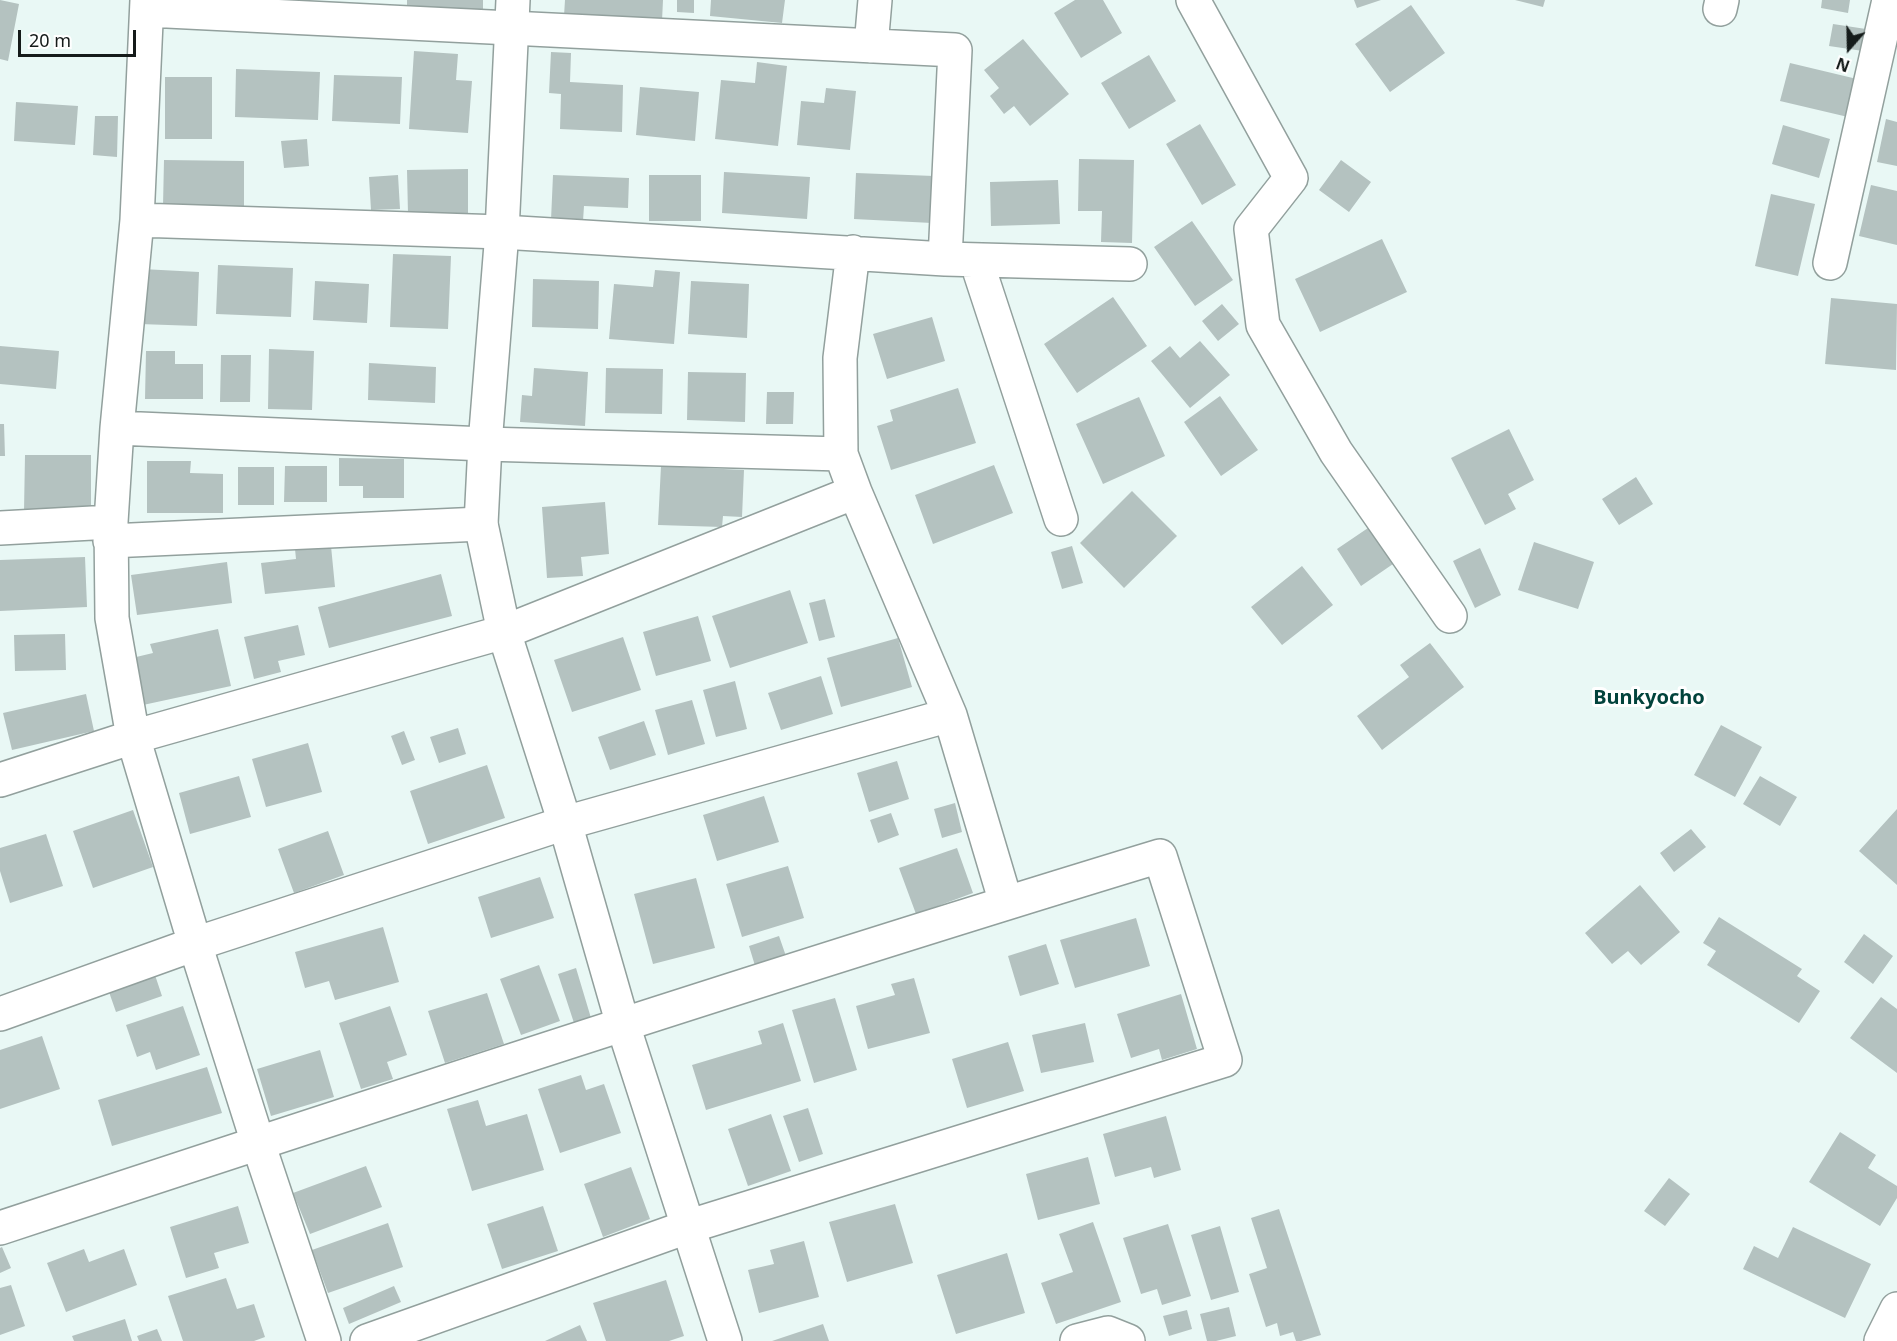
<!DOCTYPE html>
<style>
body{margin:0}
#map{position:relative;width:1897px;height:1341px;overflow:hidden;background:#e9f8f5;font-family:"Noto Sans",sans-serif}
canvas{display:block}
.north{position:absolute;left:1819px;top:18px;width:60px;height:60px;-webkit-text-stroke:4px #fff;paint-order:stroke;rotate:200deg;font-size:16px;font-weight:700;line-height:24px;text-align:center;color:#151b1a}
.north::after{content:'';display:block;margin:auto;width:21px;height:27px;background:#151b1a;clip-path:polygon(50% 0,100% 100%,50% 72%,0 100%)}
.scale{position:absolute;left:18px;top:30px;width:118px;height:27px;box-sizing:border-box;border:3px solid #151b1a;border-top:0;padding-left:8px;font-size:18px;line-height:21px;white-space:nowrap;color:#151b1a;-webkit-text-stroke:4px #fff;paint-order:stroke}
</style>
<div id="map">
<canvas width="1897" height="1341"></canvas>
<div class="north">N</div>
<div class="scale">20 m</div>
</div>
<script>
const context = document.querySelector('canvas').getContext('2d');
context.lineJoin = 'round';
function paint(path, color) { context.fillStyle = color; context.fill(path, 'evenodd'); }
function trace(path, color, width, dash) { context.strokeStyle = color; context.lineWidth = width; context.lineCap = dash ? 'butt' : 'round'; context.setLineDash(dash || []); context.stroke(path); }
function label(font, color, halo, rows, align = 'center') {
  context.font = font + ' "Noto Sans",sans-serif'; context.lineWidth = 6; context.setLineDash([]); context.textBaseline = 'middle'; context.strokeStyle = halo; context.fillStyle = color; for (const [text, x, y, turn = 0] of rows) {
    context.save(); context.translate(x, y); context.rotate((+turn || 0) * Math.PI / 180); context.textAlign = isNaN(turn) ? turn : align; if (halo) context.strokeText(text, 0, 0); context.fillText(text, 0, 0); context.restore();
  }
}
const building = new Path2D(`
 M0 0 19 4 8 61 0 59Z
 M407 0H483V9H407Z
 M565 0H663L662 21 564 16Z
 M677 0H694V13L677 12Z
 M711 0H785L782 23 710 16Z
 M1075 0H1103L1122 33 1081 58 1054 13Z
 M1354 0H1381L1357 8Z
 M1515 0H1545L1543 7Z
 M1822 0H1850L1848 13 1821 8Z
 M1411 5 1445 53 1390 92 1355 44Z
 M1833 24 1866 29 1863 51 1829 46Z
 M1023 39 1069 94 1030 126 1014 106 1004 114 990 96 999 88 984 70Z
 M414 51 458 54 456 80 472 81 468 133 409 129Z
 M551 52 571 53 570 82 623 85 622 132 560 129 561 94 549 93Z
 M1149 55 1176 101 1129 129 1101 83Z
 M757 62 787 66 778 146 715 139 721 80 755 83Z
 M1790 63 1857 79 1848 117 1780 101Z
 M236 69 320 72 318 120 235 117Z
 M334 75 402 77 400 124 332 121Z
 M165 77H212V139H165Z
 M640 87 699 92 695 141 636 135Z
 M826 88 856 91 850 150 797 145 801 101 824 103Z
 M16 102 78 106 75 145 14 141Z
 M95 116H118L117 157 93 155Z
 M1886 119 1897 122V166L1877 162Z
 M1200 124 1236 185 1202 205 1166 144Z
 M1783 125 1830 139 1819 178 1772 164Z
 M307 139 309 166 284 168 281 141Z
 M1079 159 1134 160 1132 243 1101 242 1102 211H1078Z
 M164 160 244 161V208L163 206Z
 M1341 160 1371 182 1349 212 1319 190Z
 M468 169V214H408L407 170Z
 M724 172 810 177 807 219 722 213Z
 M856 173 934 176 932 223 854 219Z
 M398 175 400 209 371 210 369 177Z
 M553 175 629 178 628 208 584 206 583 221 551 220Z
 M649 175H701V221H649Z
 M1058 180 1060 224 991 226 990 182Z
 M1871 185 1897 191V245L1859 236Z
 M1771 194 1815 204 1798 276 1755 266Z
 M1192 221 1233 280 1195 306 1154 247Z
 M1382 239 1407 292 1320 332 1295 279Z
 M393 254 451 256 448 329 390 327Z
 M218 265 293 268 291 317 216 314Z
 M142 269 199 272 197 326 139 324Z
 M655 270 680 272 674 344 609 339 614 284 653 287Z
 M533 279 599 281 598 329 532 327Z
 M315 281 369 284 367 323 313 320Z
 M691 281 749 284 747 338 688 334Z
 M1113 297 1147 346 1077 393 1044 344Z
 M1831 298 1897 304 1896 370 1825 364Z
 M1222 304 1239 324 1218 341 1202 321Z
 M932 317 945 361 887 379 873 334Z
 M1200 341 1230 375 1190 408 1151 361 1170 346 1180 358Z
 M0 346 59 351 56 389 0 384Z
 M269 349 314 351 312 410 268 409Z
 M146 351H175V364H203V399H145Z
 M221 355H251L250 402H220Z
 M369 363 436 367 435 403 368 400Z
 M534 368 588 372 585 426 520 422 522 395 532 396Z
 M606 368 663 369 662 414 605 413Z
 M688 372 746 373 745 422 687 420Z
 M958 388 976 443 891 470 877 426 893 421 890 410Z
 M767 392H794L793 424H766Z
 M1220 396 1258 450 1221 476 1184 422Z
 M1139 397 1165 456 1103 484 1076 424Z
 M0 424H4L5 456H0Z
 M1509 429 1534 480 1508 494 1516 509 1485 525 1451 458Z
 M25 455H91V512L24 511Z
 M339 458 404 459V498H363V486H339Z
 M147 461H191L190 473 223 474V513H147Z
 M994 465 1013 513 933 544 915 495Z
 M285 466H327V502H284Z
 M661 466 744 470 742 517 723 516 722 527 658 525Z
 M238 467H274V505H238Z
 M1636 477 1653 504 1619 525 1602 499Z
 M1132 491 1177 536 1124 588 1080 543Z
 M605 502 609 554 581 557 583 576 547 578 542 507Z
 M1368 528 1393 564 1361 586 1337 549Z
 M1534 542 1594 562 1578 609 1518 590Z
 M331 546 335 587 265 594 261 563 296 559 295 549Z
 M1072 546 1083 583 1062 589 1051 552Z
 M1480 548 1501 595 1475 608 1453 561Z
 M85 557 87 607 0 611V560Z
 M227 562 232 603 137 615 131 575Z
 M1302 566 1333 605 1282 645 1251 607Z
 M441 574 452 616 329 648 318 607Z
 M790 590 808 643 730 668 712 616Z
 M825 599 835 637 819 641 809 603Z
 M698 616 711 661 656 676 643 632Z
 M298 625 305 655 278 661 281 672 254 679 244 637Z
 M218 629 231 686 143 705 132 658 153 653 150 644Z
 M65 634 66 670 15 671 14 635Z
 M623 637 641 690 572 712 554 660Z
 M898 638 912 687 841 707 827 658Z
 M1430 643 1464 687 1382 750 1357 716 1409 677 1400 665Z
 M821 676 833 714 781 730 768 693Z
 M735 681 747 729 716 737 703 690Z
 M86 694 94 731 12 750 3 713Z
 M692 700 705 744 668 755 655 710Z
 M644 721 656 755 610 770 598 737Z
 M1721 725 1762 747 1735 797 1694 775Z
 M458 728 466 754 439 763 430 737Z
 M404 731 415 760 402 765 391 736Z
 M308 743 322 792 266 807 252 759Z
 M897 761 909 799 869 812 857 773Z
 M487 765 505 818 428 844 410 791Z
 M239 776 251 817 190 834 179 793Z
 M1760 776 1797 797 1780 826 1743 804Z
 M764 796 779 842 717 861 703 815Z
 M955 803 962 832 942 838 934 809Z
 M1897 809V885L1859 851Z
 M133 810 153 867 93 888 73 831Z
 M891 813 899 835 878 843 870 820Z
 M1691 829 1706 847 1674 872 1660 853Z
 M328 831 344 875 294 893 278 849Z
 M46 834 63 886 10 903 0 871V848Z
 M957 848 973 893 916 914 899 868Z
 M788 866 804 918 742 937 726 884Z
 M540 877 554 918 491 938 478 897Z
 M696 878 715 948 653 964 634 894Z
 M1640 885 1680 932 1641 965 1628 951 1612 964 1585 933Z
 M1719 917 1802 969 1797 976 1820 991 1799 1023 1707 965 1716 951 1703 943Z
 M1136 918 1150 966 1075 988 1060 940Z
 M383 927 399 982 335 1000 329 981 305 988 295 952Z
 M1864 934 1893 956 1873 984 1844 962Z
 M779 936 787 959 756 969 749 946Z
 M1046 944 1059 984 1020 996 1008 956Z
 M539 965 560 1021 521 1035 500 979Z
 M576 968 591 1018 574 1023 558 974Z
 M155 975 162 996 116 1012 109 992Z
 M914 978 930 1033 868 1049 856 1006 895 995 891 984Z
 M487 993 504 1044 445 1063 428 1011Z
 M1181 994 1197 1049 1162 1060 1159 1049 1131 1058 1117 1014Z
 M1881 997 1897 1009V1073L1850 1038Z
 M835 998 857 1070 814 1083 792 1010Z
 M183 1006 200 1055 156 1070 150 1052 137 1057 126 1025Z
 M390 1006 407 1055 387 1062 393 1079 361 1089 339 1023Z
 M783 1023 801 1081 706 1110 692 1065 762 1044 758 1031Z
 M1085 1023 1094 1062 1041 1073 1032 1035Z
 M42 1036 60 1089 0 1109V1050Z
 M1008 1042 1024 1091 967 1108 952 1059Z
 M320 1050 334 1097 271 1116 257 1069Z
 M207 1067 222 1113 112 1146 98 1100Z
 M581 1075 586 1090 604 1084 621 1133 560 1153 538 1089Z
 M478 1100 486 1126 527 1114 544 1170 472 1191 447 1109Z
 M808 1108 823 1154 799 1162 783 1116Z
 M771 1114 791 1171 748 1186 728 1129Z
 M1166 1116 1181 1170 1154 1178 1151 1167 1115 1177 1103 1134Z
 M1840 1132 1876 1155 1868 1168 1897 1186V1198L1880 1226 1809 1182Z
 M1088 1157 1100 1204 1038 1220 1026 1174Z
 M366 1166 382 1207 310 1234 293 1193Z
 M631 1167 650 1219 603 1237 584 1184Z
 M1669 1178 1690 1194 1665 1226 1644 1211Z
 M895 1204 913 1263 847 1282 829 1222Z
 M238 1206 249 1243 214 1253 219 1268 186 1278 170 1227Z
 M543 1206 558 1251 502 1269 487 1224Z
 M1279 1209 1321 1335 1301 1341H1296L1293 1332 1280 1336 1277 1323 1266 1327 1249 1274 1267 1268 1251 1218Z
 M1093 1222 1121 1302 1056 1324 1041 1283 1073 1272 1059 1234Z
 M388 1223 403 1267 328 1293 312 1250Z
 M1168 1224 1191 1296 1162 1305 1157 1289 1141 1294 1123 1238Z
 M1220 1226 1239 1292 1211 1300 1191 1235Z
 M1793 1227 1871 1264 1845 1318 1743 1269 1754 1246 1778 1258Z
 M804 1241 819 1297 759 1313 748 1270 774 1264 770 1250Z
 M2 1247 11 1268 0 1273V1248Z
 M84 1249 89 1262 124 1249 137 1285 66 1312 47 1263Z
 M1007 1253 1025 1313 956 1334 937 1275Z
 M226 1278 237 1309 254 1304 265 1337 254 1341H183L168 1296Z
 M666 1280 684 1336 669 1341H606L593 1303Z
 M11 1285 25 1326 0 1335V1288Z
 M394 1286 401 1302 349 1324 343 1308Z
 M1229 1307 1236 1336 1216 1341H1207L1200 1314Z
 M1187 1310 1192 1329 1169 1336 1163 1316Z
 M125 1319 132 1341H74L72 1336Z
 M823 1324 829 1341H772Z
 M580 1325 587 1341H545Z
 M157 1329 162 1341H139L137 1336Z`);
const minor = new Path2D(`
 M1193 0 1291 178 1251 229 1263 325 1336 452 1450 616
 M1720 9 1722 0
 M147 10 955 50 945 259
 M871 46 875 0
 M137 220 502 232 945 259 1130 264
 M976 260 1061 519
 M1830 263 1889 0
 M117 428 137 220 147 0
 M855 492 950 715
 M111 522 112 618 133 737 195 944 258 1143 324 1341
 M0 528 111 522 117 428 485 444 841 454
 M110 541 481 524
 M0 780 133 737 504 632 855 492 841 454 840 358 853 252
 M0 1014 195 944 565 823 950 715 1006 903
 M0 1228C386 1101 772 974 1160 856L1225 1060 687 1227 367 1341
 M1077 1341 1108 1333 1128 1341`);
const tertiary = new Path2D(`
 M513 0 502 232 485 444 481 524 504 632 565 823 623 1025 725 1341
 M1881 1341 1897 1309`);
const quarterNames = [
 ["Bunkyocho",1649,698]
];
paint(building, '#b4c2c0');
trace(minor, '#92a09d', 36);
trace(tertiary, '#92a09d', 36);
trace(minor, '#fff', 33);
trace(tertiary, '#fff', 33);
label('bold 20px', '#02433c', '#fff', quarterNames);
</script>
